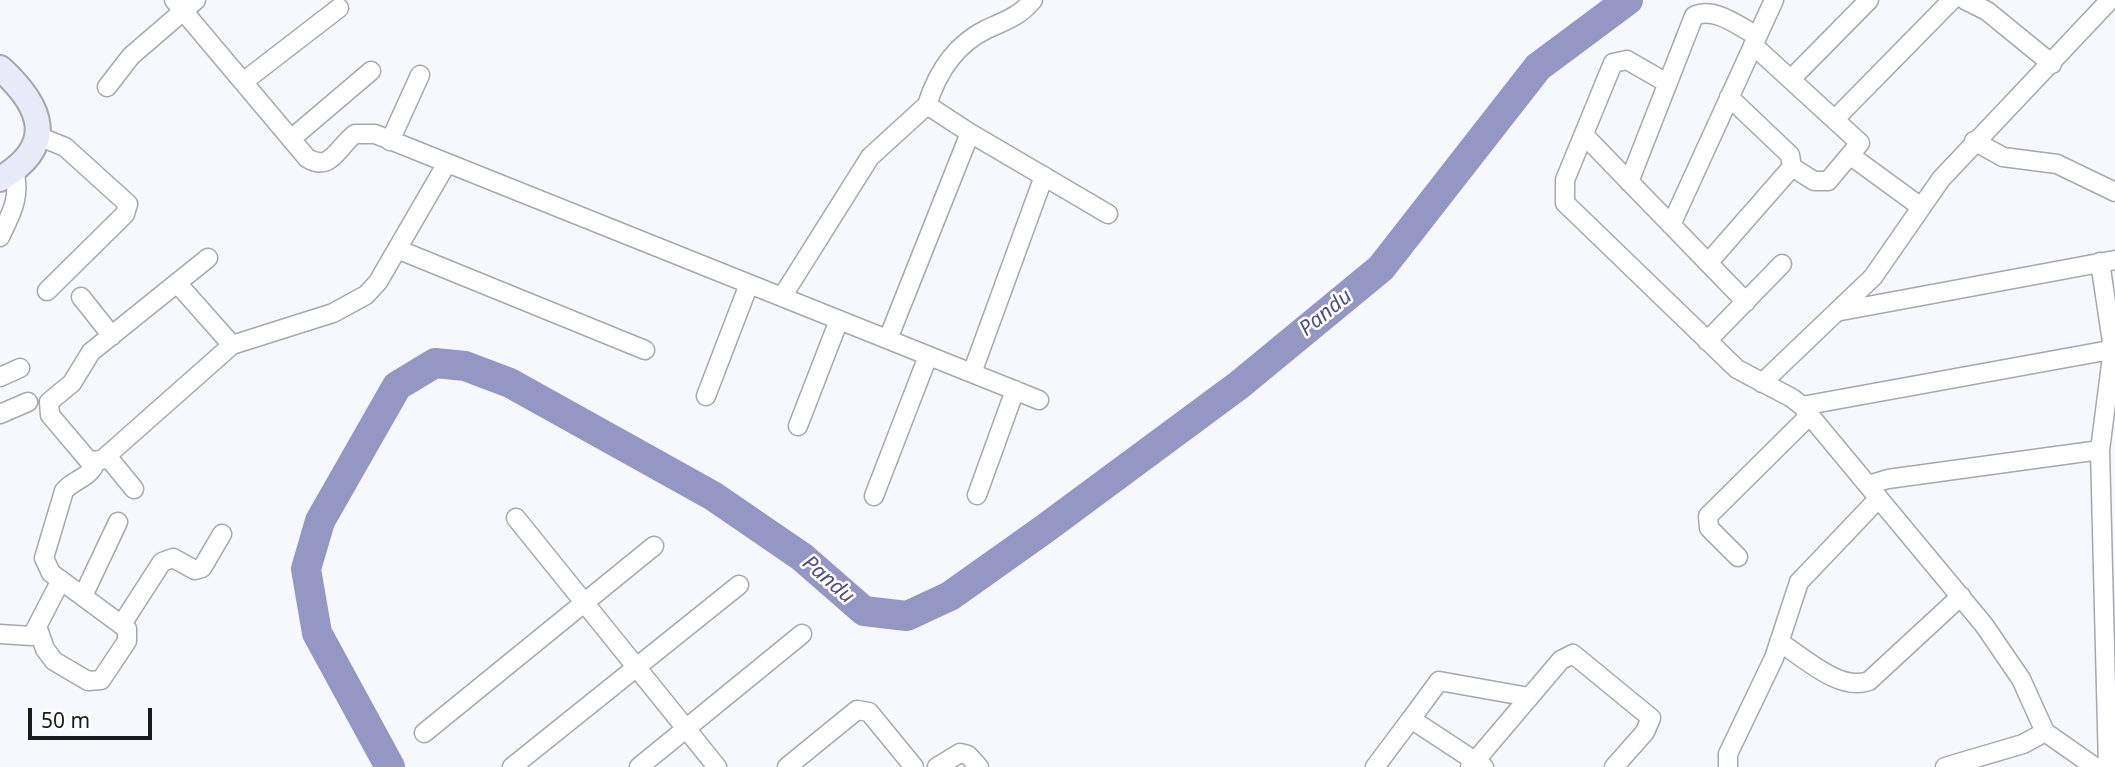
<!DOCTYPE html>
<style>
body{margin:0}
#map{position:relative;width:2115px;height:767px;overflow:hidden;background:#f7f8fe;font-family:"Noto Sans",sans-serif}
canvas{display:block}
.scale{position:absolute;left:28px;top:708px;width:124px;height:32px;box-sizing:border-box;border:4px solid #1b1b1e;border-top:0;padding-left:9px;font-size:21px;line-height:24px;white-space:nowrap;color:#1b1b1e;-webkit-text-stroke:5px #fff;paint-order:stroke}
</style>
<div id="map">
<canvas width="2115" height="767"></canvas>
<div class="scale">50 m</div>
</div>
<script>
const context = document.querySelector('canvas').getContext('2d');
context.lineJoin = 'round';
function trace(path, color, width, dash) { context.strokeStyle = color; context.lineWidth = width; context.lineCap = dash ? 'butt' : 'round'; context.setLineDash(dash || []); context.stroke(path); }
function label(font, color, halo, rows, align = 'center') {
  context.font = font + ' "Noto Sans",sans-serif'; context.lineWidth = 5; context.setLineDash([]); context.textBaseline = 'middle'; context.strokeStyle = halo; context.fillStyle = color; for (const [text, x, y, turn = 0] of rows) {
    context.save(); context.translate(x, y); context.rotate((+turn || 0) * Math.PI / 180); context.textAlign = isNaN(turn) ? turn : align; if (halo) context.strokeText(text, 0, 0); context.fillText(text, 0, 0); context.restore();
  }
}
const river = new Path2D(`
 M390 767 317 633 306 569 320 521 397 386 435 363 465 366 510 383 713 496 802 557 864 611 907 616 950 596 1043 530 1239 385 1381 268 1538 67 1628 0`);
const street = new Path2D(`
 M174 0 307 158C331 173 338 146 355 134H375L1039 400
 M1965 0 1987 11 2052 64
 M1753 45 1860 143 1828 181H1814L1792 167
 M1791 79 1869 0
 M243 82 339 8
 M1667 83 1627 60 1613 63 1565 180V203L1737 369 1792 398 1802 406 1984 625 2021 679 2045 732 2095 767
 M107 87 131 56 196 0
 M927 105C937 73 954 45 987 29 1005 21 1020 16 1033 0
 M1835 119 1952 0
 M1584 135 1746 302
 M38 136 65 147 128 204 125 214 47 291
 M291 139 371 71
 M390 141 420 75
 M1974 141 2003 157 2057 164 2115 192
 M1851 156 1921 207
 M1629 182 1694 16C1714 6 1740 27 1757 36
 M1671 225 1774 0
 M0 237C12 212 21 197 14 169
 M397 249 645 350
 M208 258 91 352 72 383 49 402 50 415 89 461 102 460 232 345 333 313 366 295 378 282 447 163
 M2100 262 2113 349 2100 450 2108 767
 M1708 263 1792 167 1790 155 1729 97
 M177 283 232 345
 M81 297 112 336
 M782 297 870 157 927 105 970 133
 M1841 311 2115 260
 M888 339 970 133 1108 214
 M1707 341 1782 264
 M972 373 1044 176
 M0 377 20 368
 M1762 383 1873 277 1941 179 2110 0
 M706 396 749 284
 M1802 406 2115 349
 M0 414 28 402
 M798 426 839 320
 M107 456 134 489
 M1868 485 1888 479 2100 450
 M977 495 1015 390
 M874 496 928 356
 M516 518 717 767
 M1738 557 1709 528 1708 516 1809 416
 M83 596 118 522
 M122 624 162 562 173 558 195 570 202 568 222 534
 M38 629 45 649 54 661 88 681 101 680 127 641V629L51 573 44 558 64 491C74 479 89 479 96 462
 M0 634 32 636 61 580
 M1779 642C1804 657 1839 692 1869 681L1961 596
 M1411 719 1439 681 1529 697
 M424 733 654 546
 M512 767 739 585
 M639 767 802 634
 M787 767 857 710 869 712 914 767
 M937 767 960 753 968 755 979 767
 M1375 767 1411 719 1484 767
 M1470 767 1561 660 1573 654 1651 718 1645 732 1614 767
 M1728 767V754L1774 658 1799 582 1879 498
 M1945 767 2023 744 2045 732`);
const secondary = new Path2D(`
 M0 68C42 106 58 145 0 179`);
const waterNames = [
 ["Pandu",1326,313,-39],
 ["Pandu",828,580,41]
];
trace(river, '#9496c4', 30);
trace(street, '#a7a7ae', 21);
trace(secondary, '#a7a7ae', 28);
trace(street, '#fff', 18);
trace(secondary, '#e9eafa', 24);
label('italic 21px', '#4e4d8a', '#fff', waterNames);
</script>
